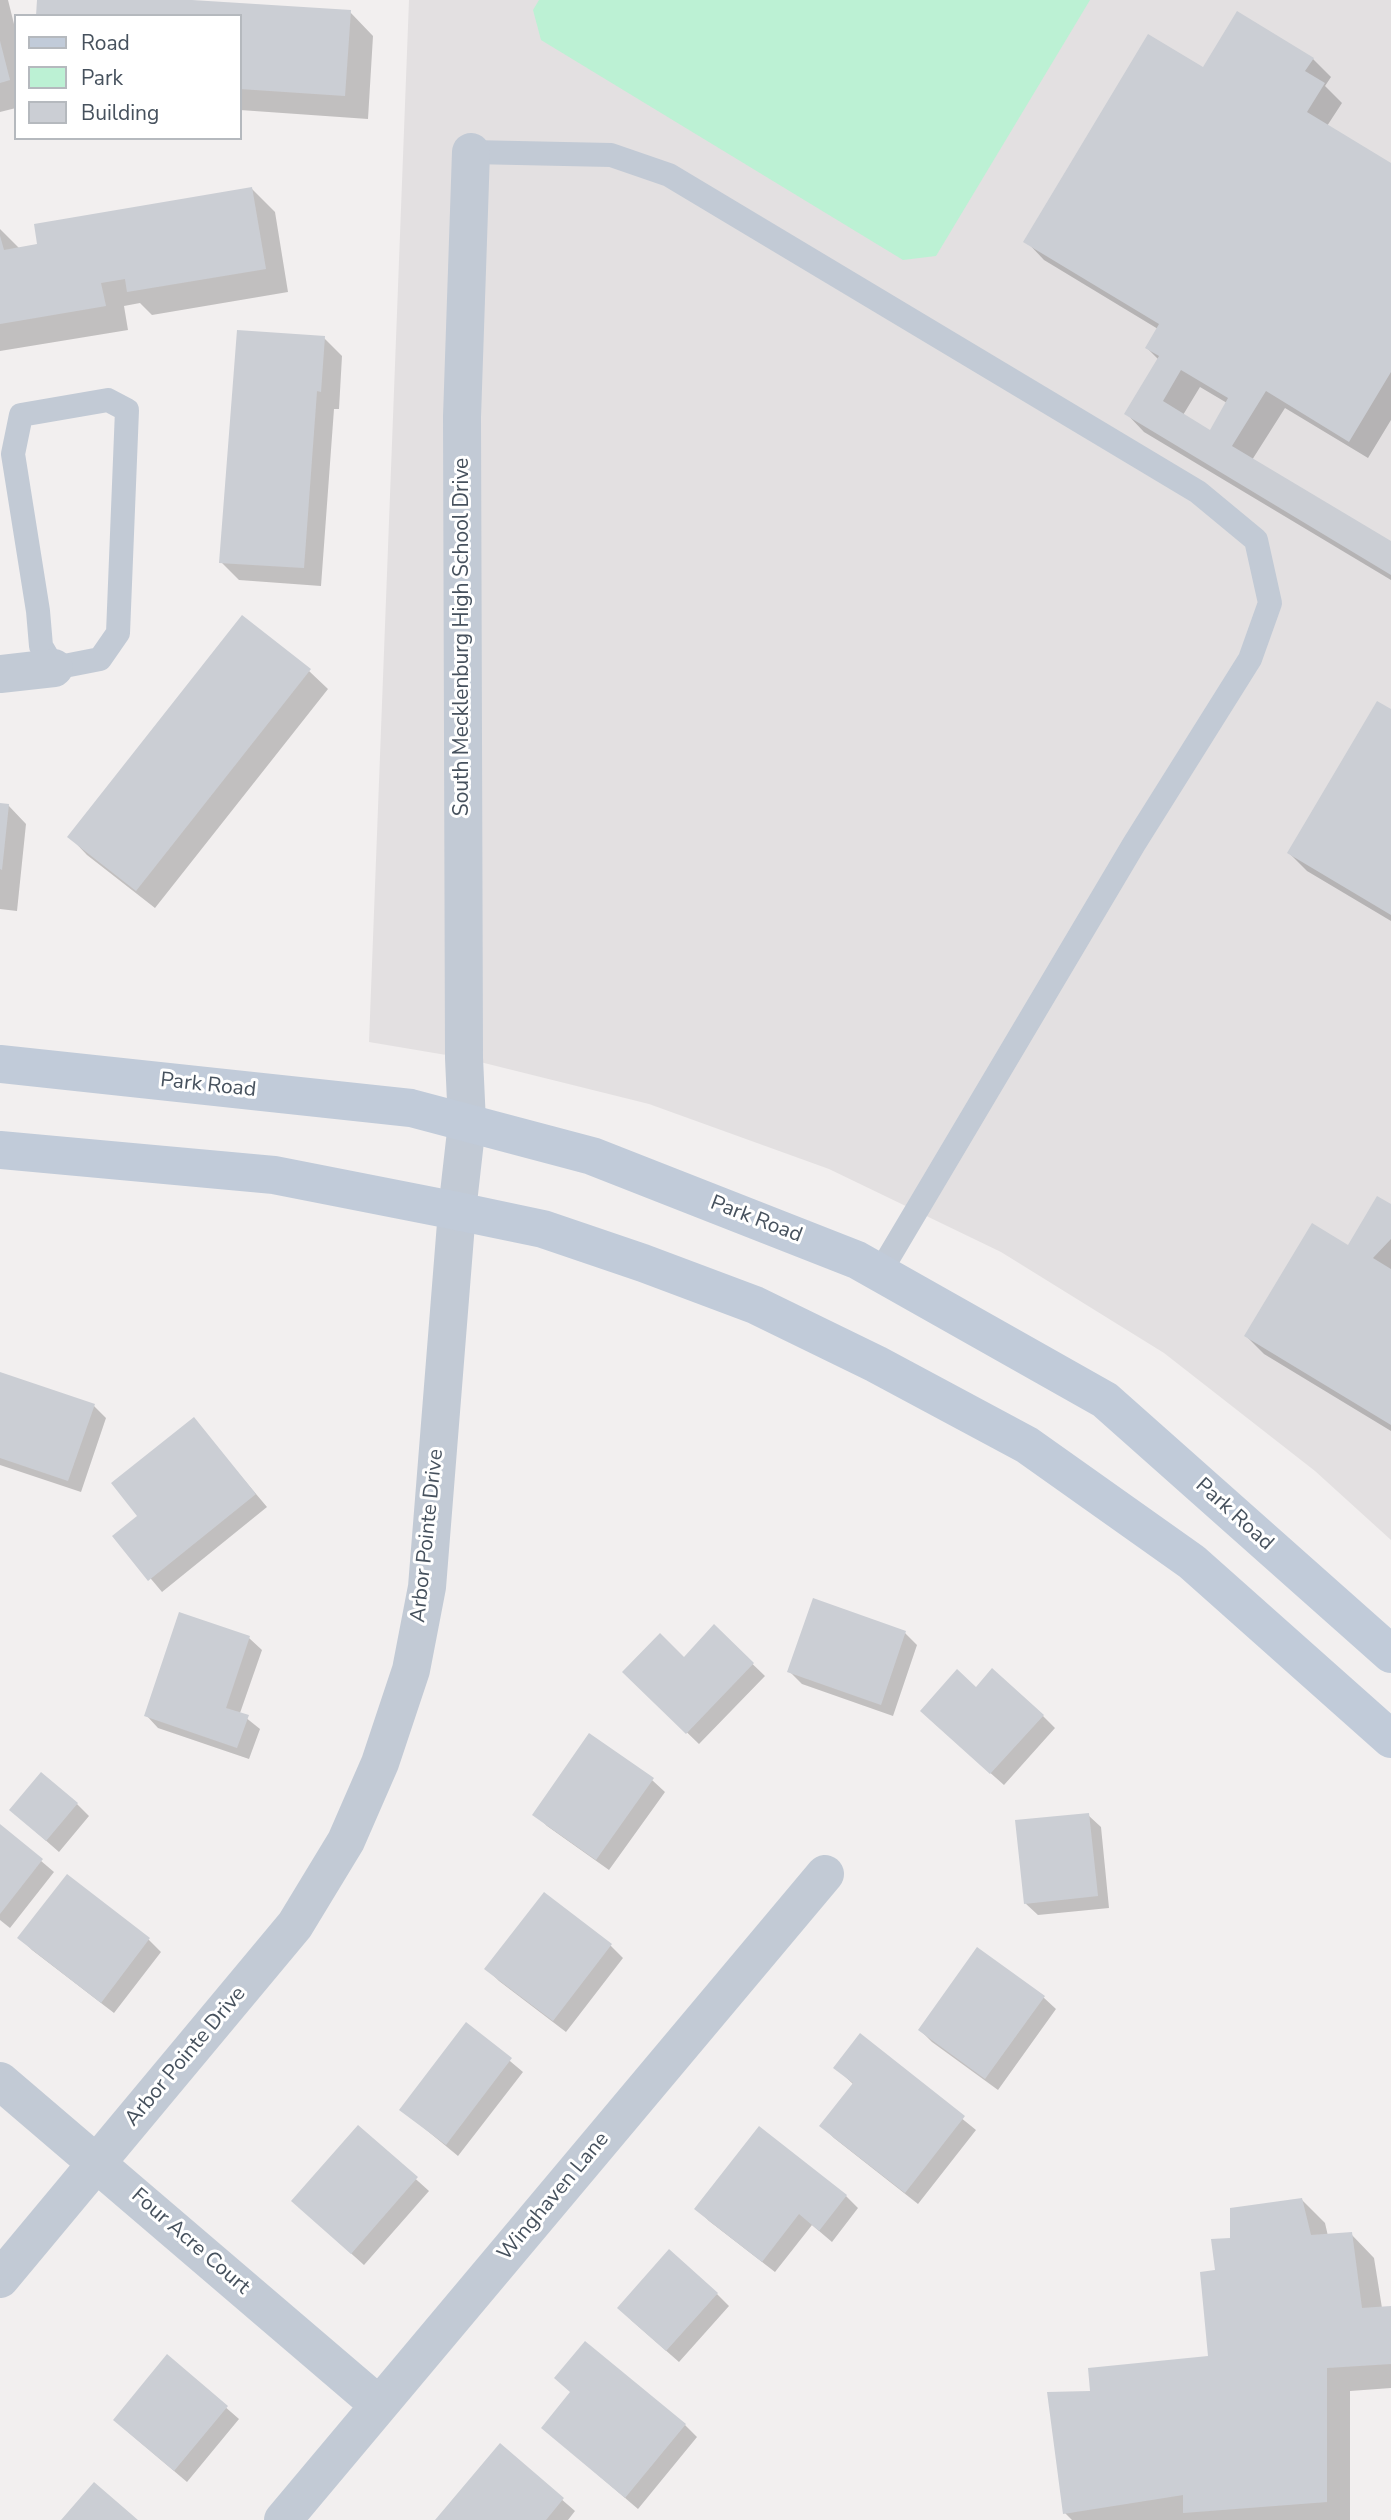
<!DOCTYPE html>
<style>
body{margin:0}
#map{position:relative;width:1391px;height:2520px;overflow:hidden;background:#f2efef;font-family:"Nunito Sans",sans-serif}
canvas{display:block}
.legend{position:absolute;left:14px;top:14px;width:228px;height:126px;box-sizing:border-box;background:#fff;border:2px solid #b5b9be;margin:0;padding:9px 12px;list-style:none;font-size:21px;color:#46515d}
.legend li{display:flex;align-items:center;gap:14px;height:35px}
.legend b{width:35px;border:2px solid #b5b9be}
</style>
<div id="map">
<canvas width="1391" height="2520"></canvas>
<ul class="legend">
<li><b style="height:9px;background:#c1cbd9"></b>Road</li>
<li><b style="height:19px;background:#bcf1d4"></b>Park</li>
<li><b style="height:19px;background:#cbced4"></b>Building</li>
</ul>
</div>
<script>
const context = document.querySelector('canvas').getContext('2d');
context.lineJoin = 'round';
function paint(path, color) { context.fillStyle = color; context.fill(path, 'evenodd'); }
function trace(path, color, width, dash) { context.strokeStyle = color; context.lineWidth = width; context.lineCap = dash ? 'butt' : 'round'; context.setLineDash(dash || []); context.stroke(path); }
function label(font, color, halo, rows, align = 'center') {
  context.font = font + ' "Nunito Sans",sans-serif'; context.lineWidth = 6; context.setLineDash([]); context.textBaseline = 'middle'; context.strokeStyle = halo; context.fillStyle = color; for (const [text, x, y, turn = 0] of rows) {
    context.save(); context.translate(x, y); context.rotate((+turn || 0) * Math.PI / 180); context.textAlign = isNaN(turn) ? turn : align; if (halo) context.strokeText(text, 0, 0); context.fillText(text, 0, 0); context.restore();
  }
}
const education = new Path2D(`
 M409 0H1391V1540L1315 1471 1164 1353 1001 1252 829 1169 649 1104 464 1058 369 1042Z`);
const green = new Path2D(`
 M539 0H1090L936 256 903 260 541 40 533 10Z`);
const shadow = new Path2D(`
 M0 0H8L16 32V108L0 112Z
 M38 0H165L350 12 373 36 368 119 240 110V16Z
 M1313 59 1331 77 1325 86 1342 103 1327 126 1391 165V420L1368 458 1285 408 1252 460 1391 543V580L1144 432 1126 413 1159 360 1147 348 1158 329 1044 260 1026 241 1204 69ZM1200 387 1227 403 1211 432 1183 415Z
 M251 188 275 212 288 292 152 315 140 303 124 306 128 330 0 351V229L20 249Z
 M324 338 342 356 339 409H334L321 586 239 580 221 562Z
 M309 671 328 689 155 908 87 855 69 836Z
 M1391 711V921L1307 871 1289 853Z
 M0 805H8L26 824 17 911 0 909Z
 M1391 1206V1431L1264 1354 1246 1336 1348 1248Z
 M0 1376 94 1406 106 1418 81 1492 0 1465Z
 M193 1419 267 1507 162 1592 115 1536 140 1516Z
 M714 1627 765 1676 699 1744 624 1672 684 1659Z
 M905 1633 917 1645 893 1716 802 1684 789 1671Z
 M249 1638 262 1650 240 1713 260 1729 249 1759 158 1728 146 1715Z
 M976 1689 1043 1716 1055 1728 1004 1785 934 1723Z
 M652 1780 665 1792 609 1870 547 1826 535 1814Z
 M77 1804 89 1816 59 1852 11 1810Z
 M1088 1815 1101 1827 1109 1908 1038 1915 1025 1903Z
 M0 1826 54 1872 10 1928 0 1920Z
 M67 1877 149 1940 161 1952 114 2013 32 1950 20 1938Z
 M544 1894 611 1946 623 1958 566 2032 499 1981 487 1969Z
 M1043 1997 1056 2009 998 2090 932 2042 920 2030Z
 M467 2025 523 2072 458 2156 402 2110Z
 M860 2036 976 2130 918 2204 834 2138 822 2126 854 2085 836 2068Z
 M358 2127 429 2191 364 2265 306 2213Z
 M846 2196 858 2208 832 2242 812 2225 775 2272 709 2221 697 2209Z
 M1302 2200 1325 2223 1328 2236 1351 2234 1374 2258 1382 2308 1391 2307V2388L1350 2391V2520H1072L1065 2513 1092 2393 1210 2358 1217 2272 1232 2239Z
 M717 2294 729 2306 679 2362 631 2320Z
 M168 2357 239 2419 187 2482 128 2432Z
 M685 2425 697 2437 638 2509 543 2428Z
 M500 2446 575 2511 568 2520H437Z`);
const building = new Path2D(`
 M37 0H192L351 10 345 96 240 89V16H36Z
 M1237 11 1314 58 1305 71 1325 83 1307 112 1391 163V372L1349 442 1266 391 1232 446 1391 541V575L1124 414 1159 356 1145 348 1159 324 1023 242 1148 34 1203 67ZM1181 370 1228 398 1210 430 1163 401Z
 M0 41 10 80 0 83Z
 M252 187 266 269 127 292 125 279 101 283 106 306 0 324V236L4 250 37 244 34 224Z
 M237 330 325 336 321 392 317 391 304 568 219 563Z
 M242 615 311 669 136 891 67 837Z
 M1377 701 1391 709V915L1287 853Z
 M0 803 9 804 2 870 0 869Z
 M1377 1196 1391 1204V1239L1373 1258 1391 1269V1425L1244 1336 1312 1223 1348 1245Z
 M0 1372 95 1404 68 1481 0 1458Z
 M194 1417 256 1494 148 1581 112 1536 137 1516 111 1483Z
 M813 1598 906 1631 881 1705 787 1672Z
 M179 1612 250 1636 226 1708 249 1715 237 1748 144 1716Z
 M714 1624 754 1663 686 1734 622 1672 660 1633 684 1657Z
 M992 1668 1044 1715 990 1774 920 1711 957 1669 976 1687Z
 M589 1733 654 1778 596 1860 532 1815Z
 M41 1772 78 1803 46 1841 9 1810Z
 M1089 1813 1098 1896 1024 1904 1015 1820Z
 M0 1824 43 1859 0 1914Z
 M67 1874 150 1938 101 2003 17 1938Z
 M544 1892 612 1944 553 2021 484 1969Z
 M977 1947 1045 1996 985 2079 918 2030Z
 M466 2022 512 2058 446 2145 399 2110Z
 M860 2033 965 2116 905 2193 819 2126 853 2083 833 2068Z
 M358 2125 418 2177 351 2254 291 2201Z
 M759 2126 847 2195 819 2231 799 2214 762 2262 694 2209Z
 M1302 2198 1311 2235 1352 2232 1362 2308 1391 2306V2364L1327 2368V2502L1183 2513V2495L1063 2514 1047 2392 1090 2391 1088 2368 1208 2356 1200 2272 1215 2270 1211 2239 1230 2238V2208Z
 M669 2249 718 2293 666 2351 617 2308Z
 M585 2341 686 2424 625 2498 541 2428 570 2392 554 2378Z
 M167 2354 228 2406 174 2471 113 2420Z
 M500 2443 564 2498 546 2520H435Z
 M94 2482 138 2520H61Z`);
const lane = new Path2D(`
 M471 152 611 155 669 175 1198 492 1256 540 1270 603 1250 659 1134 844 880 1272
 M108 400 127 410 118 633 100 659 54 668 41 646 38 611 13 454 21 415Z`);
const street = new Path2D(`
 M0 674 54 668
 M0 2081 379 2405
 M0 2279 295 1925 346 1841 380 1763 411 1670 427 1587 457 1211 467 1123 464 1058 462 417 471 152
 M283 2520 825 1874`);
const secondary = new Path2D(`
 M0 1064 411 1108 592 1156 857 1260 1105 1400 1391 1654
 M0 1150 274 1175 457 1211 543 1229 643 1263 755 1305 876 1364 1027 1445 1192 1562 1391 1739`);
const streetNames = [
 ["South Mecklenburg High School Drive",463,637,-90],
 ["Park Road",208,1086,6],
 ["Park Road",756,1220,21],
 ["Park Road",1234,1515,42],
 ["Arbor Pointe Drive",428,1536,-84],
 ["Arbor Pointe Drive",186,2057,-50],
 ["Winghaven Lane",554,2197,-50],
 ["Four Acre Court",190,2242,41]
];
paint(education, '#e3e0e1');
paint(green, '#bcf1d4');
paint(shadow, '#0003');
paint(building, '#cbced4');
trace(lane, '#c2cad5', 24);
trace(street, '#c2cad5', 38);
trace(secondary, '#c1cbd9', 38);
label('21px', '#46515d', '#fff', streetNames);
</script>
